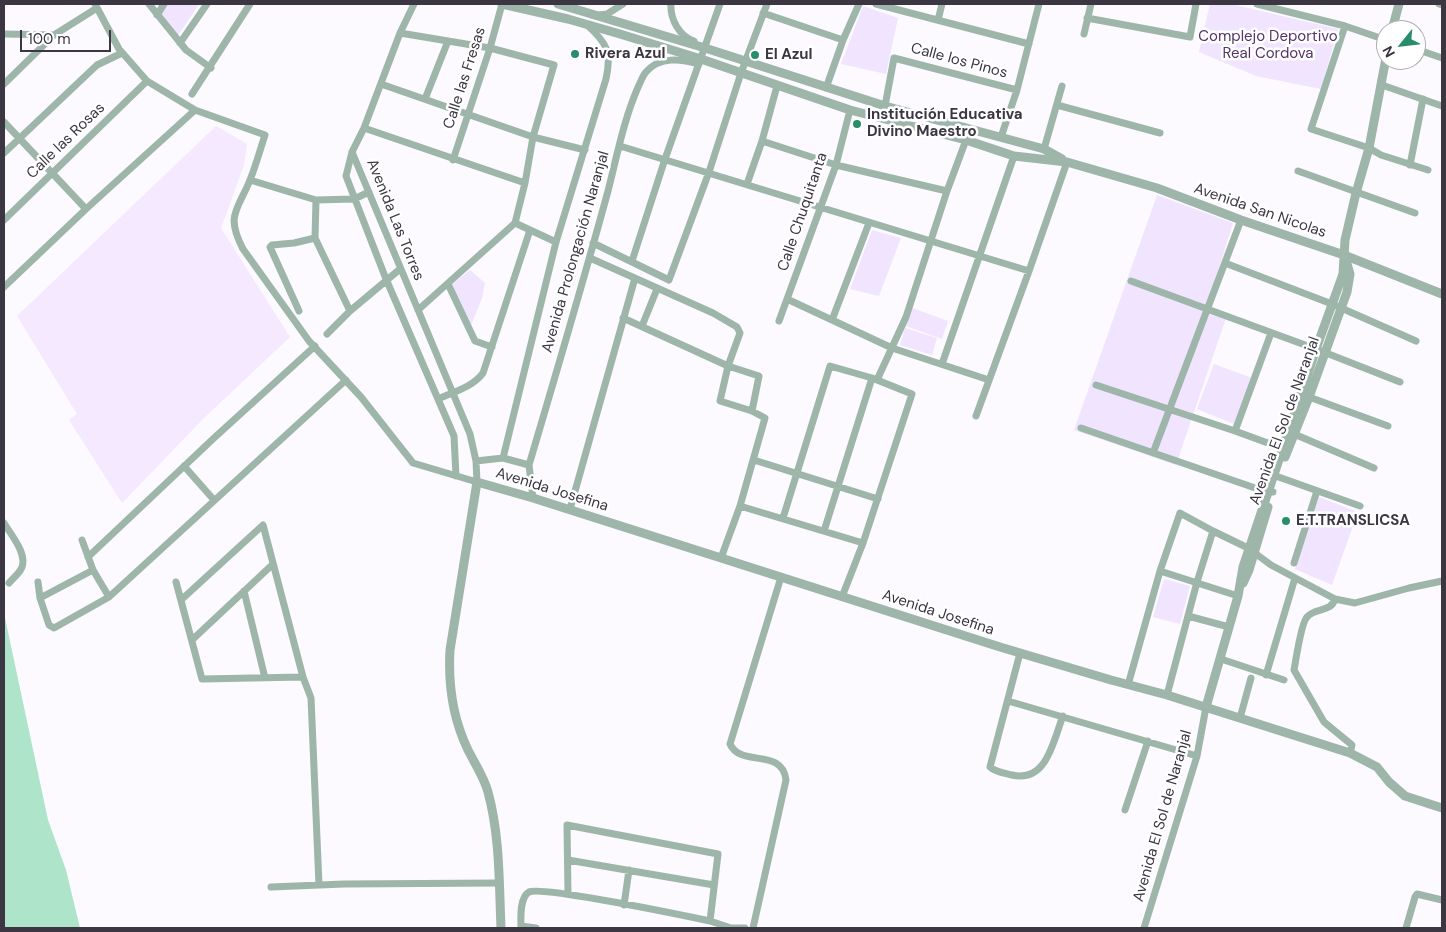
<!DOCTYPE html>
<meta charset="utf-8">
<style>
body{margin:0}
#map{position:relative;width:1446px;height:932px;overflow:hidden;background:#fcf9ff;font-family:"DM Sans",sans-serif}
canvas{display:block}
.frame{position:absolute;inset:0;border:5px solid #3b3641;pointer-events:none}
.north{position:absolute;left:1376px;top:20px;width:50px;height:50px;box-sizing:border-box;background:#fff;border:1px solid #b1afb3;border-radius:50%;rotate:241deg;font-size:14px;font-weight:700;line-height:20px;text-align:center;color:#3b3641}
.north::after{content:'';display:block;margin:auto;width:18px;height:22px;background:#288d69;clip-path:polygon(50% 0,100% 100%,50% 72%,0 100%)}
.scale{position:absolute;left:20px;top:30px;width:91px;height:22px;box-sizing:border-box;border:2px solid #3b3641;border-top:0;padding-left:6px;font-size:15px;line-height:18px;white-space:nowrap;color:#3b3641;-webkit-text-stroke:4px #fff;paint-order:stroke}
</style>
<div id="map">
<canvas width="1446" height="932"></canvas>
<div class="frame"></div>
<div class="north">N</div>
<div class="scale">100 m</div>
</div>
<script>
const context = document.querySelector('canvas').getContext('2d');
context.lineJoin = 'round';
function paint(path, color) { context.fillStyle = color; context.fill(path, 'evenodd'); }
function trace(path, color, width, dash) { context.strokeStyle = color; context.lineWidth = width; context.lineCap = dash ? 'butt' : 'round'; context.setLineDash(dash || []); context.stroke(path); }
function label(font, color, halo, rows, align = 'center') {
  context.font = font + ' "DM Sans",sans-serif'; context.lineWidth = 5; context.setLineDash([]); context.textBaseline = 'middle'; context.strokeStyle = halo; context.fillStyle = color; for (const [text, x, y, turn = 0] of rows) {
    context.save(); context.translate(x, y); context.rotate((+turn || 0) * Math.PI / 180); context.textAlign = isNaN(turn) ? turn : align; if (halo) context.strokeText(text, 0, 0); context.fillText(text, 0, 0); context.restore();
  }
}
const built = new Path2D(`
 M216 126 247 144 244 165 221 228 290 337 204 418 122 503 69 420 77 414 17 316Z`);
const green = new Path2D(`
 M167 4H199L177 37 160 14Z
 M1210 4H1231L1338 29 1321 89 1256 76 1199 52Z
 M863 6 898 18 886 74 841 64Z
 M1157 195 1233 223 1206 309 1226 318 1176 465 1074 430Z
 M872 230 901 238 879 296 850 289Z
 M470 270 485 283 482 298 470 328 451 285Z
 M912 308 948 321 942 339 906 326Z
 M905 328 937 338 932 355 900 345Z
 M1214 364 1252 378 1234 424 1197 409Z
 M1319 497 1358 512 1332 585 1295 569Z
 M1164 579 1190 586 1180 624 1153 617Z`);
const water = new Path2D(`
 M4 613 48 820 66 870 80 928H5L4 909Z`);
const minor = new Path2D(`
 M95 4 119 49 147 81 195 110 265 135C260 150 256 165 250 180 238 210 225 215 243 249L309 341 361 397 413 463 477 482 476 461 470 434 352 152
 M149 4 186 50 211 68
 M414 4 400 33 364 128 352 152 346 176 386 279 454 436 456 476
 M671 4C670 19 679 36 694 41
 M876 4 1029 44
 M1257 4 1345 26 1386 40
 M1439 4 1442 5
 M763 13 843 40
 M157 15 164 4
 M599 15 607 14 623 4
 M1087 18 1190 37 1196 4
 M938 20 942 4
 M1345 26 1311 129 1369 148 1381 155 1428 170
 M400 33 490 48 554 65 533 137 525 183 515 223 556 242
 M4 34 54 35
 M1084 34 1091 4
 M180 43 207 4
 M1416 49 1442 58
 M4 84 54 35 97 8
 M381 84 533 137 585 150
 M1382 85 1442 106
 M826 88 843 40 859 4
 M192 94 250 4
 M425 99 448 41
 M1057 105 1160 133
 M885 106 894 58 1017 90
 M4 122 86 209
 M364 128 525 183
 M1001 137 1017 90 1039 4
 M762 141 836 165 947 191
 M620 146 1029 271
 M1044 149 1062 86
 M4 153 97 65 122 53
 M453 160 490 48 502 4
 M1410 165 1423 99
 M1298 171 1415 213
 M250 180 316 200 354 199 369 192
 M747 184 762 141 777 86
 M316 200 315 238 350 311
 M4 220 147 81
 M593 243 669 280 709 172 741 73 767 4
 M590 258 713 313 737 327 740 333 728 366 759 376 752 411
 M632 261 665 159 720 4
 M1225 263 1332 304 1416 341
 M1131 281 1316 349 1400 382
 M448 284 475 341 492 347
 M4 287 86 209 195 110
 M787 299 892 348 989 380
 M418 310 515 223
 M299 311 270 247 272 245 294 243 315 238
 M623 318 728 366 720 401 752 411 765 418 740 506 721 558
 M832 320 869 223
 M779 321 836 165 850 110
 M642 326 657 289
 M327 334 350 311 400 269
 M942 364 1014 156
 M877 380 906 317 947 191 966 140
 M1096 385 1235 431 1287 450
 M1309 397 1388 426
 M438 399C453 392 473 387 483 373L530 230
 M976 416 1029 271 1067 162
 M1081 428 1261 490 1273 492
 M1235 431 1271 333
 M1294 434 1374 468
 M1153 453 1241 220
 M503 458 556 242 606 79C612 52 607 43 587 25
 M754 460 878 499
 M476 461 503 458 529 465
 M184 466 214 500
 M1273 475 1360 506
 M533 498 529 465C556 374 583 283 608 191 617 156 624 118 639 85 641 81 643 75 646 72 660 56 681 59 699 64
 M740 506 863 543
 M570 509 635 278
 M783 518 830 366 872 378 912 394 863 543 842 597
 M4 523C11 535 27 553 22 567 20 573 13 578 9 583
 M824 531 872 378
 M82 540 93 570 109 597
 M88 557 214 438 315 346
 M1294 563 1317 491
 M1160 571 1238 596
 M38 582 40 598 49 625 54 628 109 597 346 380
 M176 582 202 679 303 677
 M244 591 265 678
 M40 598 93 570
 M1335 599C1331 613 1315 607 1307 617 1301 623 1296 660 1294 670L1324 722 1352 745 1350 753
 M181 600 263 525 303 677 311 698 319 885
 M1188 616 1229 627
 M192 640 272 565
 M1020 653 990 767C995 772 1004 773 1012 775 1047 783 1053 741 1063 716
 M1221 659 1284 680
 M1266 675 1295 578
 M1128 685 1160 571 1180 513 1213 531 1248 548 1271 565 1335 599 1355 603 1409 588 1442 581
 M1167 695 1197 582 1213 531
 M1008 701 1197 756
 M1240 718 1251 678
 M1125 810 1148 741
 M568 860 714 885
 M271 887 344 884 499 883
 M568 894 567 825 718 854 710 921
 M624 905 629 870
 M521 926 536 928
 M521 928C521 919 519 898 529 892 542 886 686 916 710 921L731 928H745
 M753 928 786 780C782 747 741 768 730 744L781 577
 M1144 928 1197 756 1206 707
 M1406 928 1415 897 1417 894 1442 900`);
const tertiary = new Path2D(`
 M502 4 568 19 620 34 701 59 850 110 966 140 1014 156 1067 162 1157 188 1241 220 1344 255 1442 294
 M558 4 705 48 885 106 1044 149 1062 159
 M1392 30 1399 4
 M1285 457 1309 397 1347 292 1350 274 1345 257
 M1243 583 1249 570 1268 507
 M1206 707 1238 596 1243 567 1316 349 1343 274 1345 240 1356 193 1369 148 1386 58
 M501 928C499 882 500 836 488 792 484 777 475 764 468 750 453 719 448 685 450 650L477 482 533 498 1000 647 1111 680 1167 695 1350 753 1377 767 1389 782 1405 796 1442 808`);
const markers = [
 [575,54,5,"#288d69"],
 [755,55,5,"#288d69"],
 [857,124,5,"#288d69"],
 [1286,521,5,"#288d69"]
];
const parkNames = [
 ["Complejo Deportivo",1268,37],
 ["Real Cordova",1268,54]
];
const poiNames = [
 ["Rivera Azul",585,54],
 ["El Azul",765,55],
 ["Institución Educativa",867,115],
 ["Divino Maestro",867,132],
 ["E.T.TRANSLICSA",1296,521]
];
const streetNames = [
 ["Calle los Pinos",959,61,15],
 ["Calle las Fresas",465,78,-72],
 ["Calle las Rosas",66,141,-44],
 ["Avenida San Nicolas",1260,211,19],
 ["Calle Chuquitanta",803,212,-71],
 ["Avenida Las Torres",395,220,68],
 ["Avenida Prolongación Naranjal",576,252,-74],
 ["Avenida El Sol de Naranjal",1285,421,-70],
 ["Avenida Josefina",552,490,17],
 ["Avenida Josefina",938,613,18],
 ["Avenida El Sol de Naranjal",1163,816,-74]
];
paint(built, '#f4e9fe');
paint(green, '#f1e4fe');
paint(water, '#ade4ca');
trace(minor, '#9eb5aa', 7);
trace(tertiary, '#9eb5aa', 9);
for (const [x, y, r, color] of markers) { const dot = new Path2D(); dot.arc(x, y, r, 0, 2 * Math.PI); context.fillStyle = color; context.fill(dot); trace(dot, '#fff', 2); }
label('15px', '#53346b', '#fff', parkNames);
label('bold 15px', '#3b3641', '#fff', poiNames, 'left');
label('15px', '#3b3641', '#fff', streetNames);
</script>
